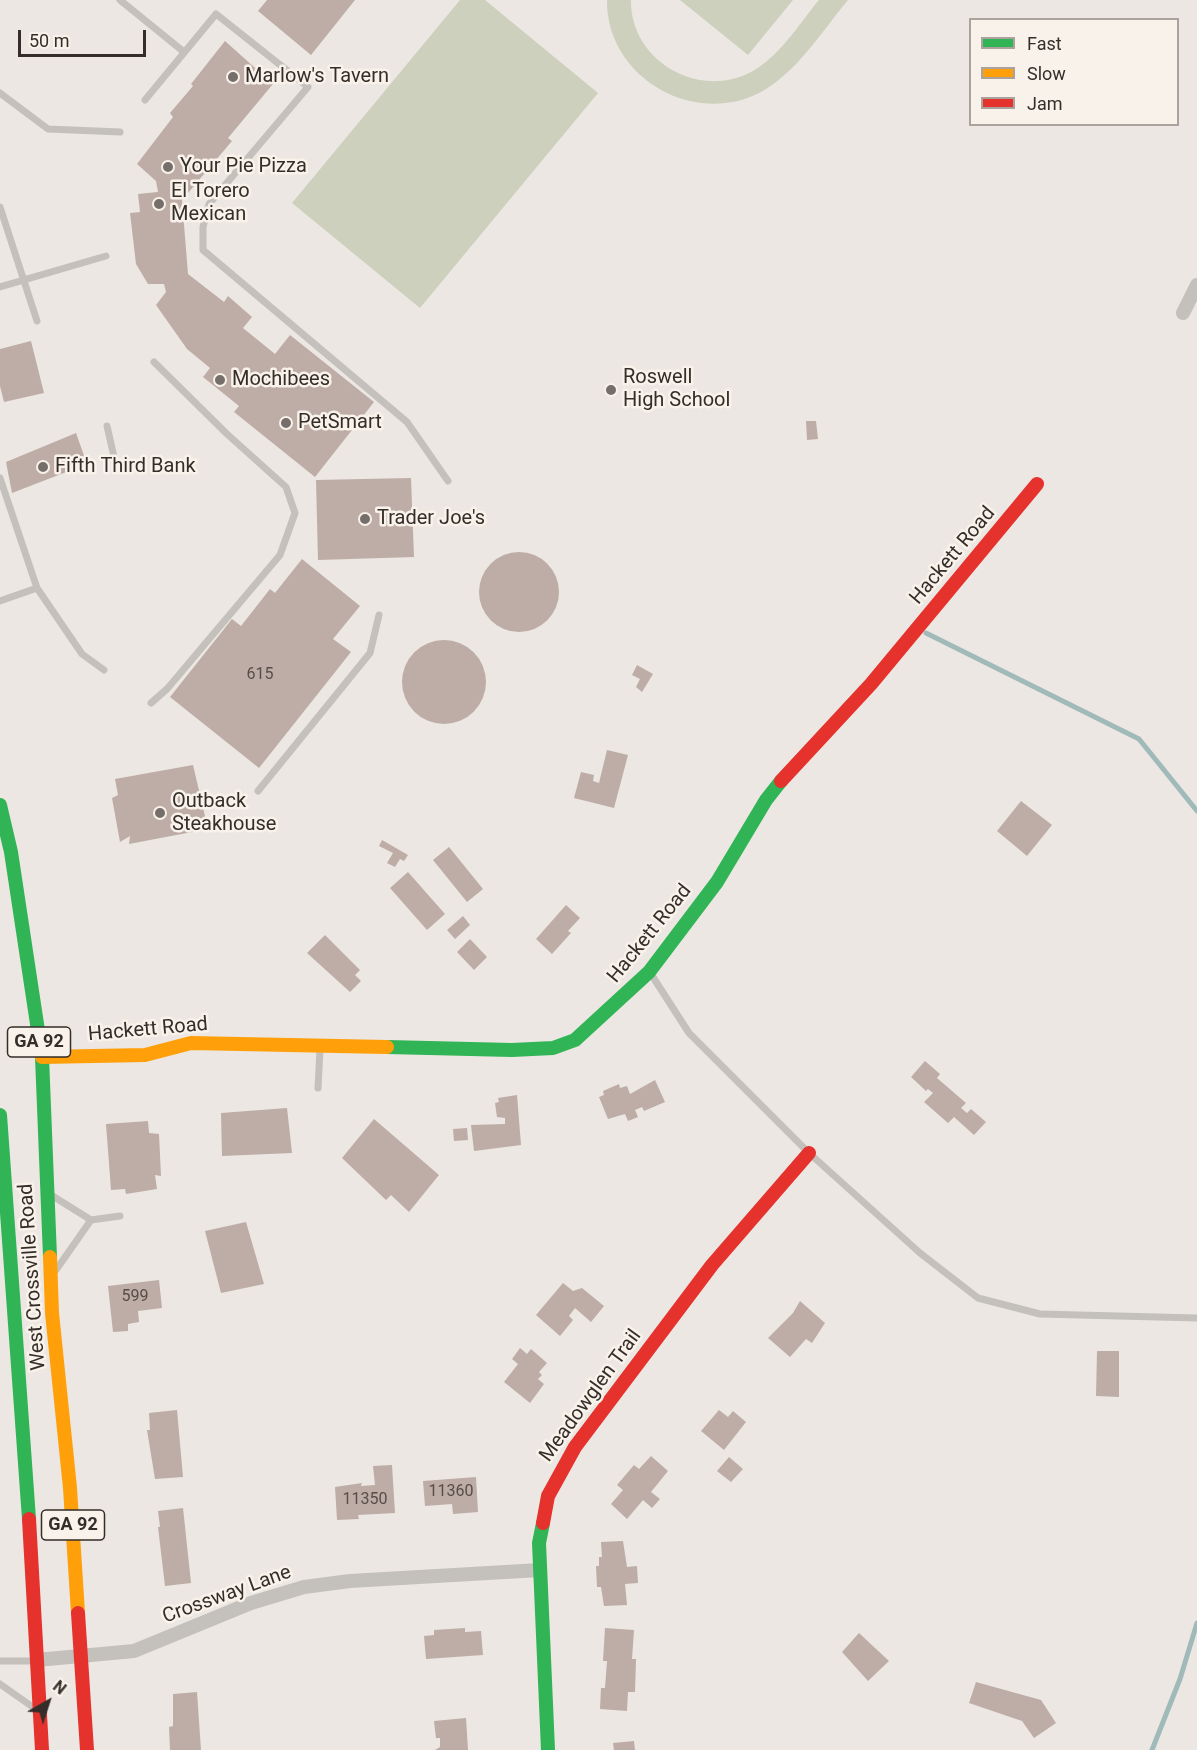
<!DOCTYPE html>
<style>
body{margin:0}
#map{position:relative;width:1197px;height:1750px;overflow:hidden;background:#ece7e2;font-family:Roboto,sans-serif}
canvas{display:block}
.legend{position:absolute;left:969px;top:18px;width:210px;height:108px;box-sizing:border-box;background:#f8f2ea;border:2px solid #aaa39d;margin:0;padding:8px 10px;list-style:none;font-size:18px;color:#352d29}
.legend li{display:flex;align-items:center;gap:12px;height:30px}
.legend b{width:30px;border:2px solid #aaa39d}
.north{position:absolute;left:18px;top:1672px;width:60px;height:60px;-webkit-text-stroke:4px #f8f2ea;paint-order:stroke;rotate:39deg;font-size:16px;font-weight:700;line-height:24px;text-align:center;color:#352d29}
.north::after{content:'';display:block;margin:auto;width:21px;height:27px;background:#352d29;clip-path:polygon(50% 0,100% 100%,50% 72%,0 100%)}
.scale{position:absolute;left:18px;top:30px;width:128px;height:27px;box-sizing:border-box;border:3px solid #352d29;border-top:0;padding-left:8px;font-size:18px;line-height:21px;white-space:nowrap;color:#352d29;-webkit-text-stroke:4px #f8f2ea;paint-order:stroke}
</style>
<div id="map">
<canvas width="1197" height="1750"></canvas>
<ul class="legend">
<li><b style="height:8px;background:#30b455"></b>Fast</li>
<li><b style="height:8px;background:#ff9f0a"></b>Slow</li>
<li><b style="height:8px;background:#e5322d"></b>Jam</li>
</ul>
<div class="north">N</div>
<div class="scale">50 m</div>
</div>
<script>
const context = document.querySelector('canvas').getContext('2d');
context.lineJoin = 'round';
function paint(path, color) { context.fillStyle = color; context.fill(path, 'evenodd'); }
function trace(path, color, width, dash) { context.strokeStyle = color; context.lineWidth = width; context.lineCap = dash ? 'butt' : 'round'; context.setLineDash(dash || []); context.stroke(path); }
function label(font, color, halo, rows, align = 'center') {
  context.font = font + ' Roboto,sans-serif'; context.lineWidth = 5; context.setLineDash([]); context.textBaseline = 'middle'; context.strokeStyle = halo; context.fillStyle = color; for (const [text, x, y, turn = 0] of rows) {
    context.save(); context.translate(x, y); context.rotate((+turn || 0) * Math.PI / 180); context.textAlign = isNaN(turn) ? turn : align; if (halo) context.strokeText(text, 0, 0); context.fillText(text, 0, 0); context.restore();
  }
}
const green = new Path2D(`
 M460 0H485L598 93 420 308 292 203Z
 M607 0H631C630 60 697 99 749 73 778 59 799 24 819 0H848C822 31 796 74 759 93 692 127 606 76 607 0Z
 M680 0H793L748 55Z`);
const stream = new Path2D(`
 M926 633 1139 739 1197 811
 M1152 1750 1180 1679 1197 1623`);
const building = new Path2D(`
 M267 0H355L311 55 258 11Z
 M225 41 273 84 228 138 232 141 182 200 188 274 224 302 228 296 252 317 243 328 275 354 290 335 374 402 315 477 234 412 239 406 203 377 210 368 187 349 156 305 166 292 164 284H148L136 264 130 213 140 212 138 194 158 192 156 181 137 164 173 117 170 113 193 86 191 84Z
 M31 341 44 393 4 402 0 386V349Z
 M806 421H816L818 439 807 440Z
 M76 433 87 464 12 493 6 462Z
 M411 478 414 557 318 560 316 480Z
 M479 592a40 40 0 1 1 80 0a40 40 0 1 1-80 0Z
 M302 559 360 606 333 639 351 652 259 768 170 697 232 619 241 626 270 589 275 593Z
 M402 682a42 42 0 1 1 84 0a42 42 0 1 1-84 0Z
 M637 665 653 674 642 692 636 687 640 679 632 675Z
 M607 750 628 755 614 808 574 798 581 772 594 775 593 781 599 783Z
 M193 765 208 829 129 844 130 836 120 842 112 798 118 795 115 779Z
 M1021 801 1052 825 1027 856 997 831Z
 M382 840 408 855 404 861 400 859 395 867 387 863 393 853 379 846Z
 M449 847 483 889 467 902 433 860Z
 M408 872 445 914 427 930 390 888Z
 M566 905 580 918 568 931 571 933 552 954 536 939Z
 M463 916 470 925 455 939 447 930Z
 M325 935 360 970 355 975 361 981 350 992 307 953Z
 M470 939 487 957 474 970 457 952Z
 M925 1061 940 1074 937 1078 966 1103 961 1108 967 1113 971 1109 986 1122 974 1135 954 1117 948 1123 924 1102 933 1093 928 1089 926 1091 911 1077Z
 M655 1080 665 1102 644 1111 642 1107 635 1110 638 1117 628 1121 625 1114 608 1119 599 1097 604 1095 603 1091 619 1084 620 1088 627 1086 630 1094Z
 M517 1095 521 1145 474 1151 471 1125 505 1124V1118L497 1117 495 1103 499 1102 498 1098Z
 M287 1108 292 1153 222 1156 221 1113Z
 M374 1119 439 1175 409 1212 391 1195 386 1200 342 1158Z
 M148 1121 149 1133 159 1134 161 1176 155 1175 157 1189 126 1194 125 1189 111 1190 106 1124Z
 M467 1128 468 1140 454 1141 453 1129Z
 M246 1222 264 1284 221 1293 205 1231Z
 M159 1280 162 1308 138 1311 139 1322 128 1324V1331L113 1332 108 1286Z
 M563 1283 573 1291 582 1288 604 1306 591 1322 575 1308 569 1316 573 1320 560 1336 536 1315Z
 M800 1301 825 1323 812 1343 806 1339 790 1357 768 1338 793 1313Z
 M520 1348 527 1354 531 1349 547 1363 539 1372 542 1375 538 1379 544 1384 530 1403 504 1382 518 1364 512 1359Z
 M1097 1351H1119V1397L1096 1396Z
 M177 1410 183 1477 155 1479 147 1430H150L149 1413Z
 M719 1410 728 1417 733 1411 746 1422 724 1450 701 1431Z
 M651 1456 668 1471 651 1492 660 1499 652 1508 643 1500 627 1519 611 1504 623 1490 617 1485 634 1465 639 1469Z
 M729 1457 743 1469 731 1482 717 1471Z
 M392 1465 395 1513 358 1515 359 1519 337 1520 335 1487 362 1483 361 1486 375 1485 373 1466Z
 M476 1477 478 1512 453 1514 452 1504 425 1506 423 1481Z
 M183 1508 191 1583 165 1586 158 1527H160L158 1511Z
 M623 1541 627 1567 637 1566 638 1583 625 1584 627 1605 604 1606 601 1587H597L596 1566H599V1557H602L601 1542Z
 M465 1628V1632L481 1631 483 1655 426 1659 424 1636 434 1635V1630Z
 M605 1628 634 1630 632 1659H636L635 1692H628L627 1711 600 1709 601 1688H605L607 1661H603Z
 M859 1633 889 1661 868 1681 842 1652Z
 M976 1682 1041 1700 1056 1723 1034 1738 1022 1721 969 1703Z
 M197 1692 201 1750H170L169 1727 173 1726V1694Z
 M466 1718 468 1750H435L440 1747V1738H436L434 1721Z
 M634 1741 635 1750H614L613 1743Z`);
const lane = new Path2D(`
 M120 0 184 52
 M0 93 48 129 120 132
 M145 100 216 14 308 87 209 204 203 227V250L407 422 448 481
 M0 207 37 321
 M0 287 106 256
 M107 426 117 470
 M0 478 37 588 82 654 104 670
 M0 601 37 588
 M151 703 167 689 280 555 295 513 286 487 227 434 154 362
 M258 791 370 653 379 615
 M651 974 689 1033 809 1153 920 1253 978 1298 1040 1314 1197 1318
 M318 1088 320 1049
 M51 1195 91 1220 120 1216
 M56 1270 91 1220
 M0 1661H33
 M0 1684 37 1710`);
const street = new Path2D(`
 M1183 313 1197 285
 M37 1660 134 1651 251 1603 304 1587 350 1581 540 1570`);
const fast = new Path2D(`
 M0 805 11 852 42 1057 50 1257
 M387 1047 512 1050 553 1048 575 1040 649 972 717 882 766 800 781 781
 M0 1115 29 1519
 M543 1523 539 1543 548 1750`);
const slow = new Path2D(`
 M42 1057 145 1055 191 1043 387 1047
 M50 1257 52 1313 70 1488 78 1613`);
const jam = new Path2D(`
 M781 781 871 684 1037 484
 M29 1519 42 1750
 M543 1523 548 1496 575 1447 712 1265 809 1153
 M78 1613 87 1750`);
const markers = [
 [233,77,6,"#756e6a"],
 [168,167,6,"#756e6a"],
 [159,204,6,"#756e6a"],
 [220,380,6,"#756e6a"],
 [611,390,6,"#756e6a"],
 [286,423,6,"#756e6a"],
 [43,467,6,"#756e6a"],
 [365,519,6,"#756e6a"],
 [160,813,6,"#756e6a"]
];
const numberNames = [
 ["615",260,675],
 ["599",135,1297],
 ["11360",451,1492],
 ["11350",365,1500]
];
const shields = [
 [39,1042,63],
 [73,1525,63]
];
const shieldNames = [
 ["GA 92",39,1042],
 ["GA 92",73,1525]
];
const poiNames = [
 ["Marlow's Tavern",245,77],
 ["Your Pie Pizza",180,167],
 ["El Torero",171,192],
 ["Mexican",171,215],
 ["Roswell",623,378],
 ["High School",623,401],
 ["Mochibees",232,380],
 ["PetSmart",298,423],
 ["Fifth Third Bank",55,467],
 ["Trader Joe's",377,519],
 ["Outback",172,802],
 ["Steakhouse",172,825]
];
const streetNames = [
 ["Hackett Road",953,556,-50],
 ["Hackett Road",650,934,-51],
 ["Hackett Road",148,1030,-5],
 ["West Crossville Road",33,1277,-94],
 ["Meadowglen Trail",591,1396,-54],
 ["Crossway Lane",227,1595,-20]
];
paint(green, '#ccd0bd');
trace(stream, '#a0baba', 5);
paint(building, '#bdada6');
trace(lane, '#c4c0bb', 7);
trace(street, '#c4c0bb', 14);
trace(fast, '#30b455', 14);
trace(slow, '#ff9f0a', 14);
trace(jam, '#e5322d', 14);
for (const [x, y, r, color] of markers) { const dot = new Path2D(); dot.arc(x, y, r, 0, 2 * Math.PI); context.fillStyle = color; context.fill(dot); trace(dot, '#f8f2ea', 2); }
label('16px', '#574d48', null, numberNames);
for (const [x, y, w] of shields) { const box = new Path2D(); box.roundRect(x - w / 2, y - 15, w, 30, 4.5); context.fillStyle = '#f8f2ea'; context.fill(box); trace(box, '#352d29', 1.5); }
label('bold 18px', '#352d29', null, shieldNames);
label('20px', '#352d29', '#f8f2ea', poiNames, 'left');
label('20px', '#352d29', '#f8f2ea', streetNames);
</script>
